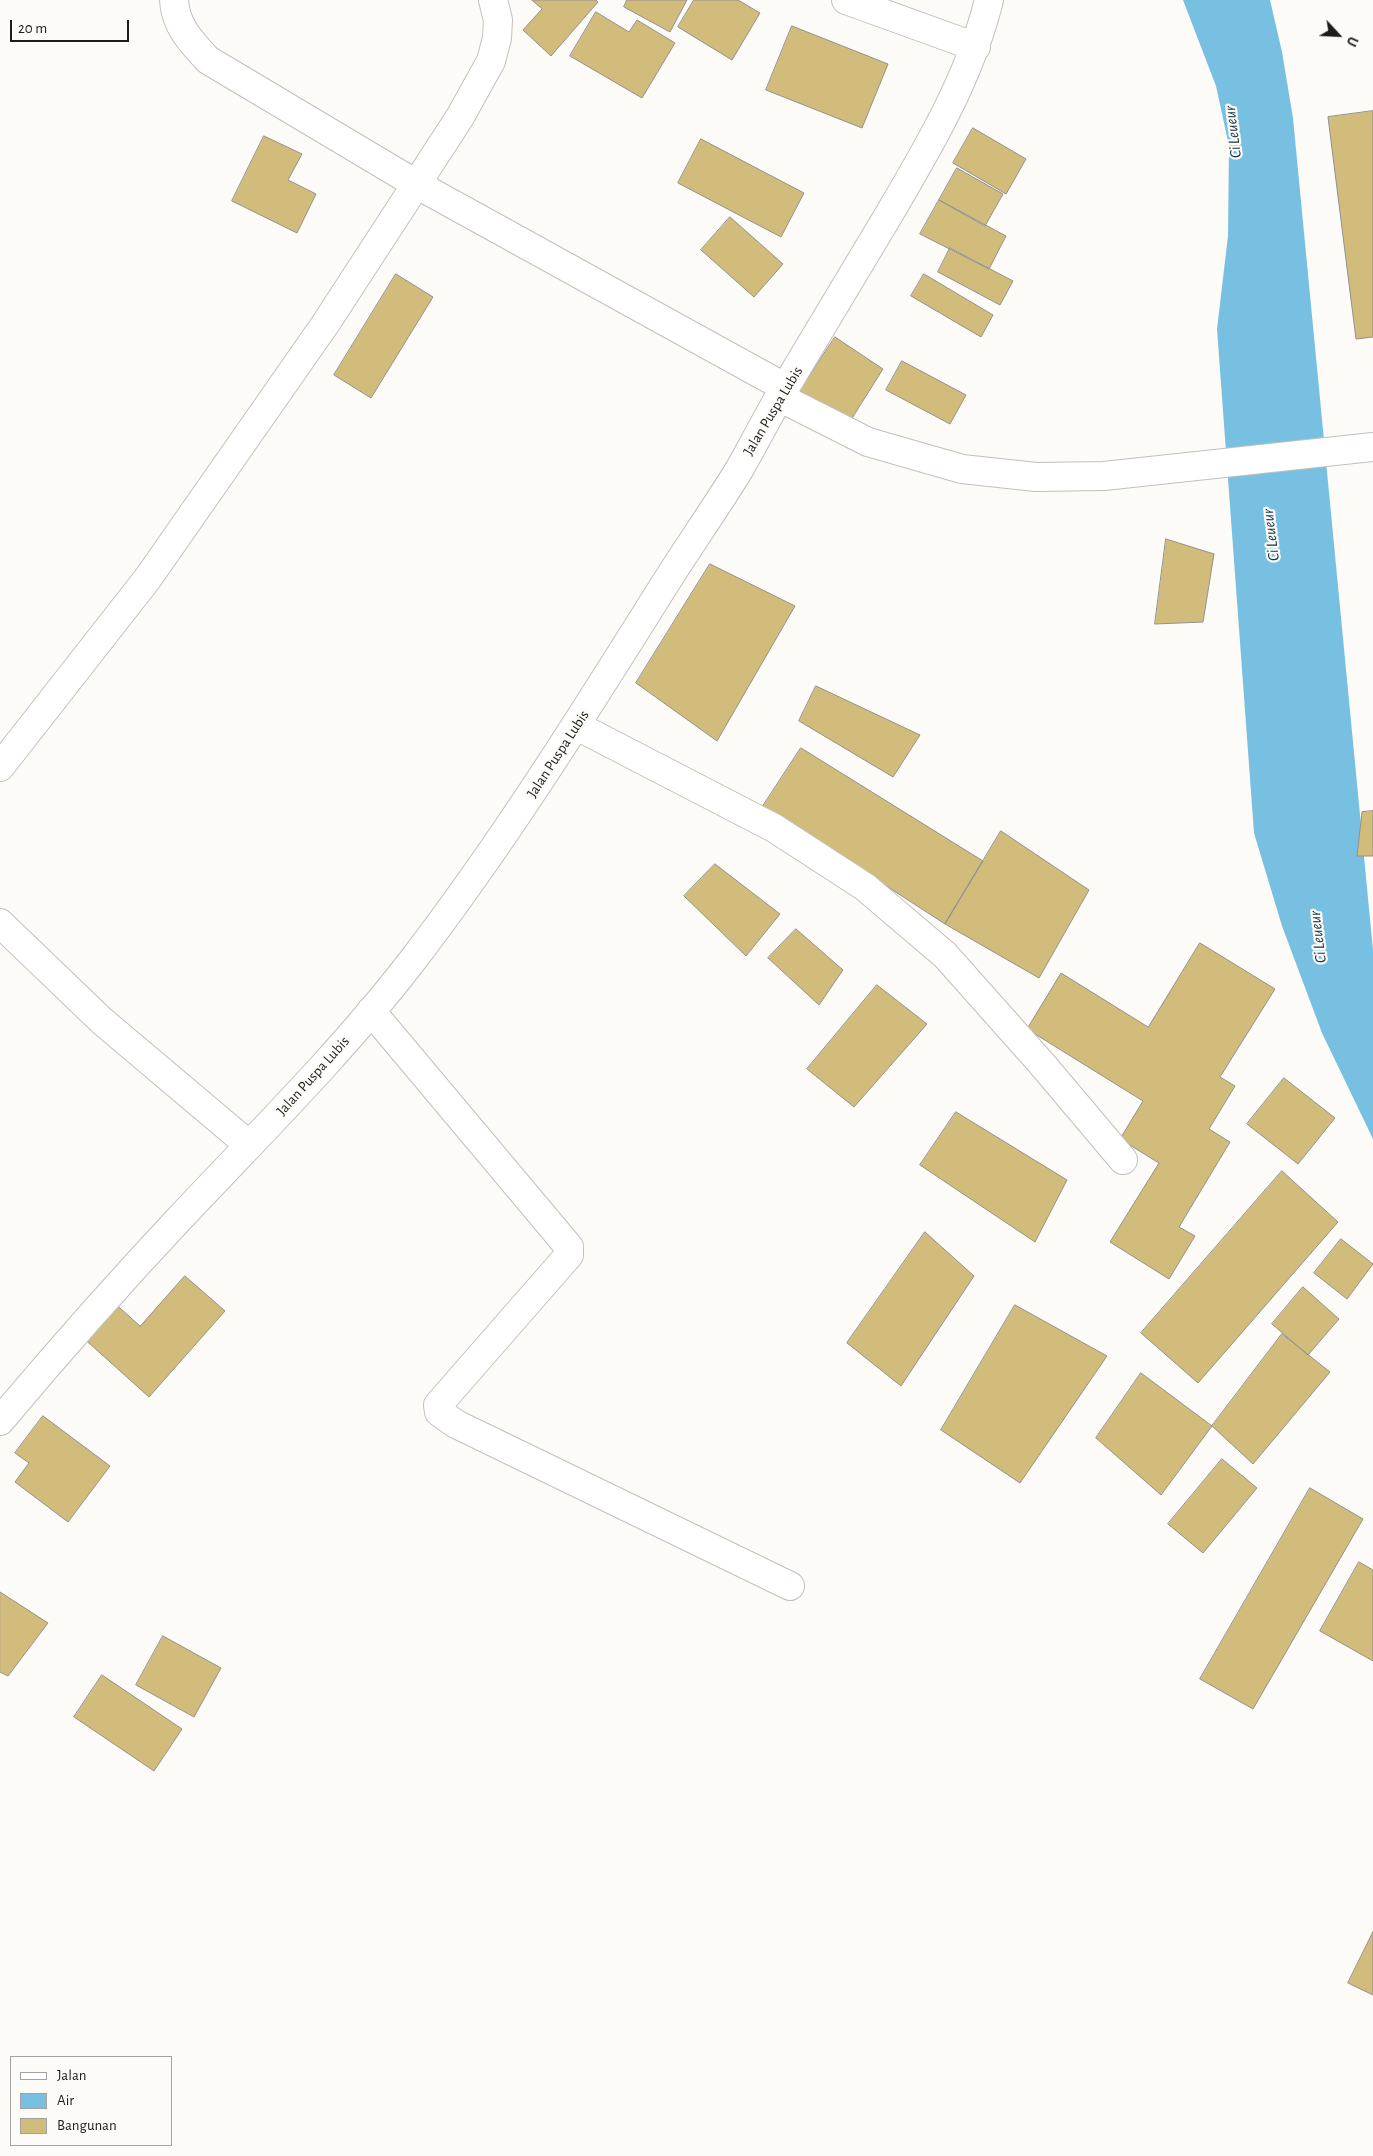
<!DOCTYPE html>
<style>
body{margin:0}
#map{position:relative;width:1373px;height:2156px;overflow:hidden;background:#fcfbf7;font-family:"Alegreya Sans",sans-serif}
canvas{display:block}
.legend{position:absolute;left:10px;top:2056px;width:162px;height:90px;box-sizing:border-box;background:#fcfbf7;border:1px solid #a2a29f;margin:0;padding:6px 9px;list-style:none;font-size:15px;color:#1c1c1b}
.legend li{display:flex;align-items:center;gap:10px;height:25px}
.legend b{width:25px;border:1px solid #a2a29f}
.north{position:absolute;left:1313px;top:10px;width:50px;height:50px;-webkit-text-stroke:4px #fcfbf7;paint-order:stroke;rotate:115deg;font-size:14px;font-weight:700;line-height:20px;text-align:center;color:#1c1c1b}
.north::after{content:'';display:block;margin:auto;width:18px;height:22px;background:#1c1c1b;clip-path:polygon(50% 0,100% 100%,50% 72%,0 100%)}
.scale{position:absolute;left:10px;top:20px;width:119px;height:22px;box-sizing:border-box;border:2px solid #1c1c1b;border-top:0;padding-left:6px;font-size:15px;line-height:18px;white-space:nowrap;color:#1c1c1b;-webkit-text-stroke:4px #fcfbf7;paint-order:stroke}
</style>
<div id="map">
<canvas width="1373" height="2156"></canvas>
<ul class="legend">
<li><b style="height:6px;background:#fff"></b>Jalan</li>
<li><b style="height:14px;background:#78c0e2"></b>Air</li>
<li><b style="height:14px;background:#d2bc7b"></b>Bangunan</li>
</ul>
<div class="north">U</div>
<div class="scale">20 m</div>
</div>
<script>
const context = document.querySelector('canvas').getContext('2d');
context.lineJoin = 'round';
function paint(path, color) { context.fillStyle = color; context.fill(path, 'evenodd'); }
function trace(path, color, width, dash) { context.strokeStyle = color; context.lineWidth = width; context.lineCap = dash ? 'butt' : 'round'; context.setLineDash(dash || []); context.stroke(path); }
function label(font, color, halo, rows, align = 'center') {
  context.font = font + ' "Alegreya Sans",sans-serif'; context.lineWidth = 4.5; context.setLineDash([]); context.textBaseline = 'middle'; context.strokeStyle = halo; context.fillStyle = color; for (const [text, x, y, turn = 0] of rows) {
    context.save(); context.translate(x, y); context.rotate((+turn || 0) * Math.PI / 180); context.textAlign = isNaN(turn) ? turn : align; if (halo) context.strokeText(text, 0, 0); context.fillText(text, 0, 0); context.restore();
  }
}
const water = new Path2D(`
 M1183 0H1270L1282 52 1293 118 1373 950V1139L1322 1033 1282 926 1254 833 1217 329 1228 236 1229 146 1216 86Z`);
const building = new Path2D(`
 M532 0H596L598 2 551 56 523 30 542 9Z
 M627 0H687L670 32 624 7Z
 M694 0H738L760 13 732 60 678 27Z
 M596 12 629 32 637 20 675 43 642 98 570 56Z
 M792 26 888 64 862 128 766 90Z
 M1373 111V337L1356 339 1328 117Z
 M973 128 1026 159 1006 194 953 163Z
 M264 136 302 154 288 180 316 194 297 233 232 201Z
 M701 139 804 193 781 237 678 183Z
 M957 168 1003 194 985 226 939 200Z
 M939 200 1006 236 989 269 920 234Z
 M730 217 783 264 754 297 701 250Z
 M950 248 1013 281 1000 305 938 272Z
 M396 274 433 297 371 398 334 375Z
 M924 274 993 315 981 337 911 296Z
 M835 337 883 369 849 423 800 391Z
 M902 361 966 395 950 424 886 390Z
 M1166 539 1214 554 1203 622 1155 624Z
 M710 564 795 606 717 741 636 683Z
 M816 686 920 735 893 777 799 721Z
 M801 748 983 861 945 924 763 806Z
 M1373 811V856H1357L1362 812Z
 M1001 831 1089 890 1039 978 945 924Z
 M715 864 780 914 746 956 684 896Z
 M796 929 843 970 819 1005 768 958Z
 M1200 943 1275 989 1220 1077 1235 1086 1209 1129 1230 1142 1179 1227 1195 1236 1169 1279 1110 1242 1159 1163 1120 1139 1143 1101 1027 1029 1061 973 1148 1027Z
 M877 985 927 1024 854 1107 807 1069Z
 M1284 1078 1335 1118 1298 1164 1247 1124Z
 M956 1112 1067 1180 1035 1242 920 1165Z
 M1282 1171 1338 1222 1198 1383 1141 1333Z
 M925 1232 974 1276 901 1386 847 1343Z
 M1341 1239 1373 1264 1347 1299 1314 1273Z
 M185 1276 225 1311 149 1397 80 1335 111 1300 140 1326Z
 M1303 1287 1339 1319 1308 1355 1272 1324Z
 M1015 1305 1107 1356 1020 1483 941 1430Z
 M1282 1334 1330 1372 1253 1464 1212 1426Z
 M1141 1373 1212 1426 1161 1495 1096 1438Z
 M43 1416 110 1466 68 1522 15 1482 29 1463 15 1453Z
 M1222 1459 1257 1488 1203 1553 1168 1524Z
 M1310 1488 1363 1519 1253 1709 1200 1679Z
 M1359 1562 1373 1570V1661L1320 1631Z
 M0 1592 48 1623 8 1676 0 1672Z
 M163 1636 221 1668 194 1717 136 1685Z
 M102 1675 182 1729 154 1771 74 1717Z
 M1373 1932V1995L1348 1983Z`);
const street = new Path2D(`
 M174 0C175 25 191 42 208 60L416 184 786 388
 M846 0 976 47
 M779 397 868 442 962 469 1036 477 1104 476 1373 447
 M577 726 774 828 865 887 945 955 1042 1064 1123 1160
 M0 767 148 578 326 323 460 117 491 61 497 38 498 20 493 0
 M0 923 102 1021 249 1145
 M371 1011 569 1247V1255L438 1405 439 1412 456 1424 790 1586
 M0 1421C58 1352 118 1284 180 1218 258 1135 339 1055 409 965 500 847 579 721 658 595 684 553 713 512 739 470 752 447 764 424 777 401 813 341 849 281 885 221 927 150 969 80 989 0`);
const streetNames = [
 ["Jalan Puspa Lubis",773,411,-59],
 ["Jalan Puspa Lubis",558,754,-57],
 ["Jalan Puspa Lubis",313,1076,-48]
];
const waterNames = [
 ["Ci Leueur",1233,132,-97],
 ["Ci Leueur",1271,535,-97],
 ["Ci Leueur",1318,937,-97]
];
paint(water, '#78c0e2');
paint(building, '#d2bc7b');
trace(building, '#92918e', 1);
trace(street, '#c1c0bd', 30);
trace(street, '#fff', 28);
label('15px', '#1c1c1b', '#fcfbf7', streetNames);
label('italic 16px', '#103240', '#fcfbf7', waterNames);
</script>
